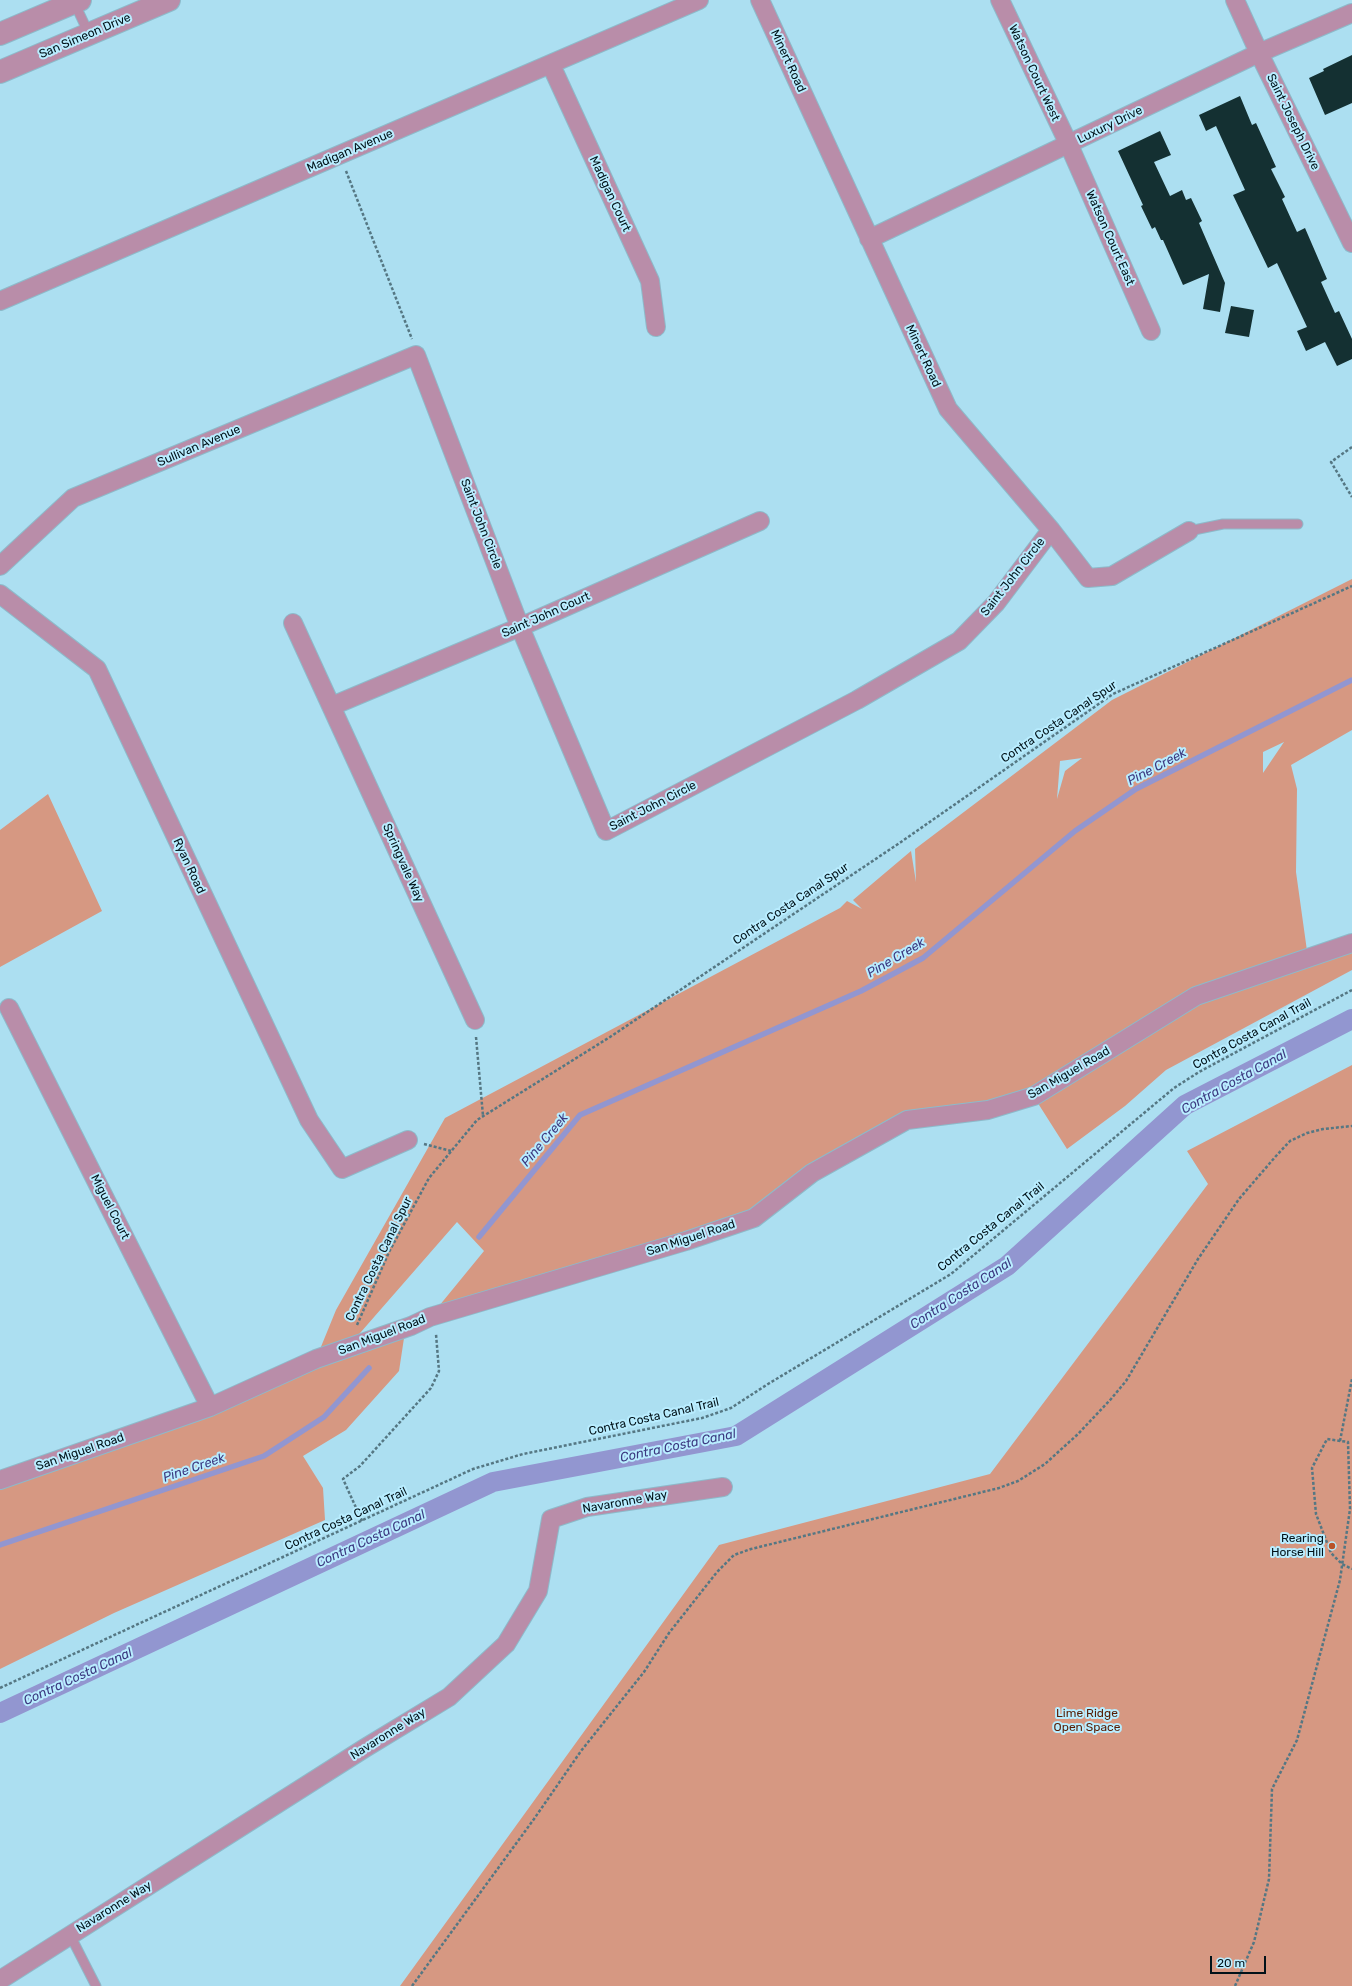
<!DOCTYPE html>
<style>
body{margin:0}
#map{position:relative;width:1352px;height:1986px;overflow:hidden;background:#acdff1;font-family:Rubik,sans-serif}
canvas{display:block}
.scale{position:absolute;left:1210px;top:1956px;width:56px;height:18px;box-sizing:border-box;border:2px solid #011219;border-top:0;padding-left:5px;font-size:12px;line-height:14px;white-space:nowrap;color:#011219;-webkit-text-stroke:3px #b9edff;paint-order:stroke}
</style>
<div id="map">
<canvas width="1352" height="1986"></canvas>
<div class="scale">20 m</div>
</div>
<script>
const context = document.querySelector('canvas').getContext('2d');
context.lineJoin = 'round';
function paint(path, color) { context.fillStyle = color; context.fill(path, 'evenodd'); }
function trace(path, color, width, dash) { context.strokeStyle = color; context.lineWidth = width; context.lineCap = dash ? 'butt' : 'round'; context.setLineDash(dash || []); context.stroke(path); }
function label(font, color, halo, rows, align = 'center') {
  context.font = font + ' Rubik,sans-serif'; context.lineWidth = 4; context.setLineDash([]); context.textBaseline = 'middle'; context.strokeStyle = halo; context.fillStyle = color; for (const [text, x, y, turn = 0] of rows) {
    context.save(); context.translate(x, y); context.rotate((+turn || 0) * Math.PI / 180); context.textAlign = isNaN(turn) ? turn : align; if (halo) context.strokeText(text, 0, 0); context.fillText(text, 0, 0); context.restore();
  }
}
const green = new Path2D(`
 M1352 579V730L1291 765 1297 789 1296 872 1308 958 1352 943V970L1166 1070 1125 1106 1067 1149 1034 1097 899 1125 754 1218 430 1317 484 1251 457 1222 347 1348 406 1325 399 1371 346 1430 303 1456 323 1488 325 1520 114 1613 0 1669V1480L316 1359 336 1310 445 1118 840 908 847 901 862 909 853 900 911 851 916 882 915 849 1112 700ZM1284 742 1263 773V752ZM1082 758 1065 771 1057 799 1060 761Z
 M48 794 102 911 0 967V830Z
 M1352 1065V1986H400L719 1545 990 1474 1208 1184 1187 1151Z`);
const stream = new Path2D(`
 M479 1237 580 1115 861 991 923 958 1075 831 1136 789 1352 680
 M0 1545 264 1456 324 1417 369 1368`);
const canal = new Path2D(`
 M0 1713 493 1482 736 1436 1007 1266 1185 1105 1352 1019`);
const building = new Path2D(`
 M1352 55V103L1325 115 1309 78 1324 71 1323 69Z
 M1240 96 1252 125 1256 123 1276 167 1271 169 1285 197 1282 199 1297 232 1305 228 1327 279 1321 282 1335 313 1339 311 1352 339V359L1337 366 1325 342 1306 351 1297 331 1307 327 1277 263 1268 268 1233 195 1245 190 1216 126 1206 131 1199 115Z
 M1160 131 1171 155 1154 162 1170 196 1182 190 1186 200 1191 198 1202 221 1199 223 1225 283 1220 312 1203 309 1209 274 1183 285 1163 240H1161L1155 227 1152 229 1141 206 1143 205 1118 151Z
 M1231 306 1254 310 1249 337 1225 333Z`);
const path = new Path2D(`
 M346 171 412 339
 M1352 447 1331 462 1352 497
 M476 1037 483 1116
 M424 1144 451 1151
 M357 1325 389 1252 429 1178 477 1120 610 1037 901 842 1113 694 1352 586
 M1340 1441 1352 1379
 M362 1521 343 1479 360 1466 431 1388 439 1371 436 1334
 M0 1688 473 1469 523 1454 702 1418 731 1408 768 1384 951 1274 1174 1088 1199 1072 1352 990
 M412 1986 534 1819 581 1751 644 1672 669 1633 717 1572 734 1555 751 1549 999 1488 1018 1481 1045 1464 1078 1434 1111 1399 1126 1381 1198 1259 1239 1199 1276 1156 1290 1141 1307 1133 1323 1129 1352 1126
 M1235 1986 1254 1942 1269 1879 1272 1789 1297 1740 1340 1580 1350 1509 1348 1442 1327 1439 1312 1468 1316 1514 1331 1553 1342 1564 1352 1569`);
const service = new Path2D(`
 M74 2 89 34
 M1189 531 1223 524H1298
 M70 1935 96 1986`);
const minor = new Path2D(`
 M760 0 948 409 1051 530 1088 578 1112 576 1189 531
 M1000 0 1069 145 1151 331
 M1235 0 1259 53 1352 243
 M551 65 650 281 656 327
 M869 239 1259 53 1352 13
 M0 301 699 0
 M0 566 73 498 416 355 520 627 606 831 857 700 959 641 996 603 1051 530
 M0 594 97 669 309 1120 342 1169 408 1140
 M293 623 475 1020
 M332 706 520 627 760 521
 M9 1008 210 1407
 M0 1480 210 1407 316 1359 411 1326 430 1317 686 1241 754 1218 812 1173 907 1120 988 1110 1034 1096 1196 996 1352 943
 M0 1980 365 1748 449 1697 506 1644 538 1591 551 1519 587 1507 723 1487`);
const tertiary = new Path2D(`
 M0 34 80 0
 M0 72 169 0`);
const markers = [
 [1332,1546,4,"#b95228"]
];
const streetNames = [
 ["San Simeon Drive",85,36,-23],
 ["Minert Road",788,61,65],
 ["Watson Court West",1034,73,65],
 ["Saint Joseph Drive",1293,122,64],
 ["Luxury Drive",1110,125,-26],
 ["Madigan Avenue",350,151,-23],
 ["Madigan Court",610,194,65],
 ["Watson Court East",1110,238,66],
 ["Minert Road",923,356,65],
 ["Sullivan Avenue",199,446,-23],
 ["Saint John Circle",481,524,69],
 ["Saint John Circle",1013,577,-52],
 ["Saint John Court",546,615,-24],
 ["Contra Costa Canal Spur",1059,722,-34],
 ["Saint John Circle",653,806,-27],
 ["Springvale Way",403,863,66],
 ["Ryan Road",189,866,65],
 ["Contra Costa Canal Spur",791,904,-34],
 ["Contra Costa Canal Trail",1252,1034,-29],
 ["San Miguel Road",1069,1073,-30],
 ["Miguel Court",110,1207,63],
 ["Contra Costa Canal Trail",991,1227,-39],
 ["San Miguel Road",691,1238,-18],
 ["Contra Costa Canal Spur",379,1259,-64],
 ["San Miguel Road",382,1335,-21],
 ["Contra Costa Canal Trail",654,1417,-13],
 ["San Miguel Road",80,1452,-19],
 ["Navaronne Way",625,1502,-10],
 ["Contra Costa Canal Trail",346,1519,-25],
 ["Navaronne Way",388,1734,-32],
 ["Navaronne Way",114,1907,-32]
];
const poiNames = [
 ["Rearing",1324,1539],
 ["Horse Hill",1324,1553]
];
const parkNames = [
 ["Lime Ridge",1087,1714],
 ["Open Space",1087,1728]
];
const waterNames = [
 ["Pine Creek",1157,767,-28],
 ["Pine Creek",896,958,-31],
 ["Contra Costa Canal",1234,1082,-29],
 ["Pine Creek",545,1140,-50],
 ["Contra Costa Canal",961,1294,-33],
 ["Contra Costa Canal",678,1446,-12],
 ["Pine Creek",194,1468,-19],
 ["Contra Costa Canal",371,1539,-25],
 ["Contra Costa Canal",78,1677,-25]
];
paint(green, '#d69882');
trace(stream, '#9296d0', 5.5);
trace(canal, '#9296d0', 20);
paint(building, '#143032');
trace(service, '#8dbaca', 11);
trace(minor, '#8dbaca', 20);
trace(tertiary, '#8dbaca', 24);
trace(path, '#557783', 2.5, [3, 2]);
trace(service, '#b98da9', 9);
trace(minor, '#b98da9', 18);
trace(tertiary, '#b98da9', 22);
for (const [x, y, r, color] of markers) { const dot = new Path2D(); dot.arc(x, y, r, 0, 2 * Math.PI); context.fillStyle = color; context.fill(dot); trace(dot, '#b9edff', 1.5); }
label('12px', '#011219', '#b9edff', streetNames);
label('12px', '#011219', '#b9edff', poiNames, 'right');
label('12px', '#561c03', '#b9edff', parkNames);
label('italic 13px', '#3c3980', '#b9edff', waterNames);
</script>
